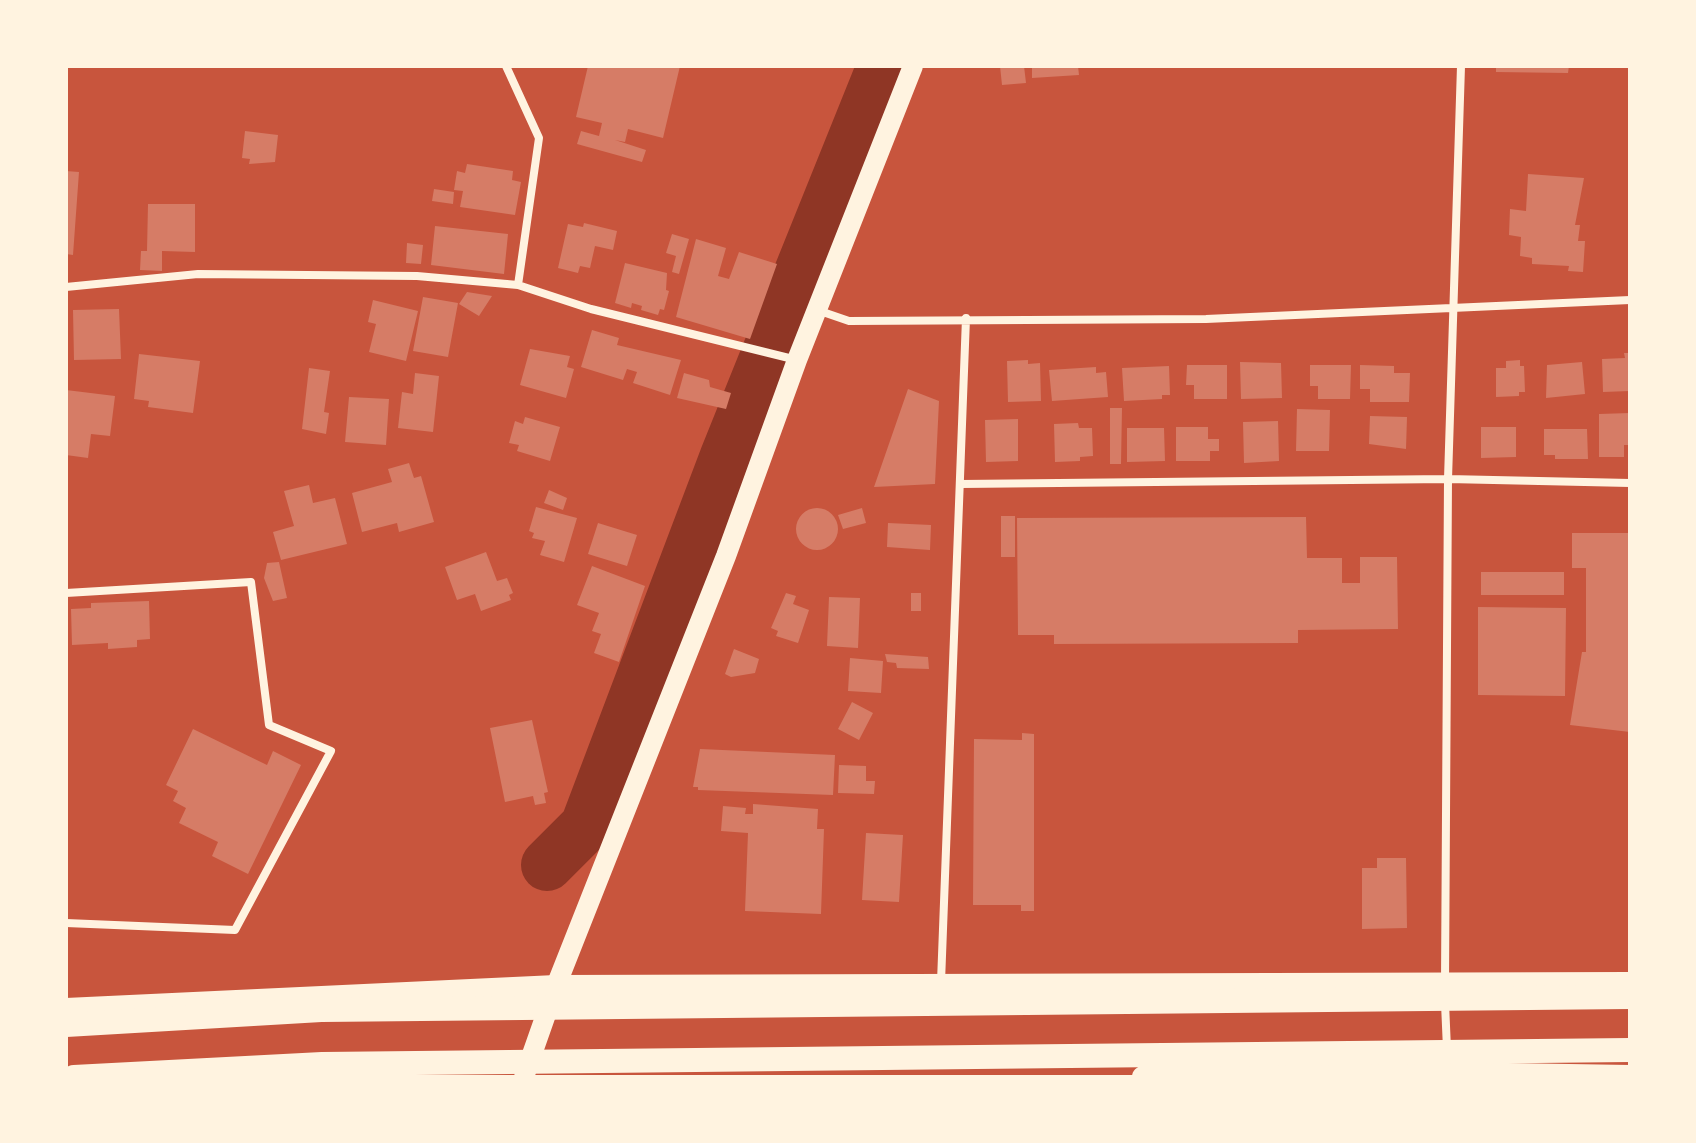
<!DOCTYPE html>
<style>
body{margin:0}
#map{position:relative;width:1696px;height:1143px;overflow:hidden;background:#c8553d;font-family:Overpass,sans-serif}
canvas{display:block}
.frame{position:absolute;inset:0;border:68px solid #fff3e0;pointer-events:none}
</style>
<div id="map">
<canvas width="1696" height="1143"></canvas>
<div class="frame"></div>
</div>
<script>
const context = document.querySelector('canvas').getContext('2d');
context.lineJoin = 'round';
function trace(path, color, width, dash) { context.strokeStyle = color; context.lineWidth = width; context.lineCap = dash ? 'butt' : 'round'; context.setLineDash(dash || []); context.stroke(path); }
function paint(path, color) { context.fillStyle = color; context.fill(path, 'evenodd'); }
const river = new Path2D(`
 M547 865 586 826 726 456 883 66`);
const building = new Path2D(`
 M588 66H680L663 138 628 129 625 142 615 140 646 150 642 162 577 144 581 131 599 136 602 123 576 117Z
 M1000 66H1024L1026 83 1002 85Z
 M1032 66H1078L1079 75 1032 78Z
 M1496 66H1569L1568 73 1496 72Z
 M245 131 278 135 275 162 249 164 250 159 242 158Z
 M467 164 513 171 512 180 521 182 515 215 460 207 463 191 454 190 457 171 465 173Z
 M66 171 79 172 73 255 66 254Z
 M1528 174 1584 178 1575 225H1580L1578 241H1585L1583 272 1568 271 1569 266 1532 264V258L1520 256 1521 237 1509 235 1510 209 1526 211Z
 M434 189 454 192 453 204 432 201Z
 M148 204H195V252L162 251V271L140 270 141 251H147Z
 M584 223 617 231 613 250 595 246 590 268 580 266 578 273 558 268 568 224 583 227Z
 M435 226 508 234 504 274 431 265Z
 M672 234 689 239 679 274 672 272 676 256 666 253Z
 M696 239 726 248 718 276 729 279 739 252 777 264 750 339 676 317Z
 M407 243 423 245 421 264 406 263Z
 M625 263 667 273 666 290 669 291 664 310 660 309 658 315 641 310 642 306 632 303 631 308 615 303Z
 M467 292 492 296 479 316 459 304Z
 M423 297 458 303 448 357 413 351Z
 M373 300 418 311 406 361 369 352 376 324 368 322Z
 M119 309 121 359 74 360 73 310Z
 M592 330 619 338 617 345 681 360 670 395 633 383 637 372 627 369 623 380 581 367Z
 M530 349 570 356 567 367 574 369 566 398 520 385Z
 M1624 353H1630V391L1603 392 1602 359 1625 358Z
 M139 354 200 361 193 413 148 407 149 401 134 399Z
 M1028 360V364L1040 363 1041 401 1008 402 1007 361Z
 M1520 360V366H1524L1525 392H1519V396L1496 397V368H1506V361Z
 M1240 362 1281 363 1282 398 1241 399Z
 M1582 362 1585 394 1546 398 1547 365Z
 M1187 365H1227V399H1194V385H1186Z
 M1310 365H1351L1350 399H1318V386H1310Z
 M1360 365 1394 366V373H1410L1409 402H1370V389H1360Z
 M1169 366 1170 395H1162V399L1124 401 1122 368Z
 M1096 367V373L1106 372 1108 397 1052 401 1049 370Z
 M309 368 330 371 324 412 329 413 326 434 302 429Z
 M415 373 439 376 433 432 398 428 402 392 413 394Z
 M684 373 709 380 710 387 731 393 726 409 677 398Z
 M908 389 939 401 935 484 874 487Z
 M66 390 115 396 110 436 91 434 88 458 66 455Z
 M349 397 389 399 386 445 345 442Z
 M1110 408H1122L1121 464H1110Z
 M1297 409 1330 410 1329 451H1296Z
 M1630 413V445H1624V457H1599V414Z
 M1370 416 1407 417 1406 449 1369 444Z
 M525 417 560 427 550 461 517 451 519 445 509 443 515 421 523 424Z
 M1018 419V461L986 462 985 420Z
 M1278 421 1279 461 1244 463 1243 422Z
 M1078 423 1079 428H1092L1093 456 1080 457V461L1055 462 1054 424Z
 M1176 427H1208V439H1219V451H1210V461H1176Z
 M1481 427H1516V457L1481 458Z
 M1127 428H1164L1165 461 1127 462Z
 M1544 429H1587L1588 459H1555V455H1544Z
 M409 463 414 478 421 476 434 522 399 532 397 523 362 532 352 493 392 482 388 469Z
 M309 485 313 503 335 498 347 544 281 560 273 532 294 526 284 491Z
 M549 490 567 498 563 510 544 503Z
 M536 507 577 518 564 562 540 555 545 541 532 538 534 533 529 531Z
 M862 508 866 523 843 529 838 515Z
 M796 529a21 21 0 1 1 42 0a21 21 0 1 1-42 0Z
 M1001 516H1015V557H1001Z
 M1306 517 1307 558H1342V583H1360V557H1397L1398 629 1298 630V643L1054 644V635H1018L1017 518Z
 M598 523 637 535 627 566 588 554Z
 M888 523 931 525 930 550 887 547Z
 M1572 533H1630V732L1570 725 1582 652H1586V568H1572Z
 M486 552 497 581 507 578 513 593 509 595 511 600 481 611 475 594 457 600 445 567Z
 M279 562 287 598 273 601 264 578 267 563Z
 M592 566 645 586 619 662 594 653 601 634 592 631 599 613 577 605Z
 M1481 572H1564V595H1481Z
 M786 593 796 596 793 604 809 610 798 643 776 636 778 631 771 628Z
 M911 593H921V611H911Z
 M829 597 860 598 858 648 827 646Z
 M149 601 150 639 137 640V647L108 649V643L72 645 71 609 91 608V603Z
 M1478 607 1566 608 1565 696 1478 695Z
 M734 649 759 659 755 673 731 677 725 674Z
 M885 654 928 657 929 669 897 668 896 663 887 662Z
 M850 658 883 661 881 693 848 691Z
 M852 702 873 713 859 740 838 729Z
 M532 720 548 792 544 793 546 803 535 805 533 796 505 802 490 728Z
 M193 729 267 765 273 751 301 765 248 874 212 856 218 842 179 823 186 808 173 801 178 791 166 785Z
 M1022 733 1034 734V911H1021V905H973L974 739 1022 740Z
 M700 749 835 755 833 795 698 790V787H693Z
 M839 765 866 766V781H875L874 794 838 793Z
 M753 804 818 809 817 829H824L821 914 745 911 748 833 721 831 723 806 746 808 745 814H753Z
 M866 833 903 835 899 902 862 900Z
 M1377 858H1406L1407 928 1362 929V868H1377Z`);
const minor = new Path2D(`
 M506 66 539 138 518 285
 M66 287 198 274 417 276 518 285 591 309 797 360
 M817 310 849 321 1206 319 1630 300
 M961 484 1448 479 1630 483
 M66 593 251 582 269 725 331 751 235 930 66 923
 M1445 981 1448 479 1461 66
 M941 982 966 318
 M1445 1003 1447 1049`);
const primary = new Path2D(`
 M524 1077 556 986 726 556 797 360 913 66`);
const trunk = new Path2D(`
 M66 1009 556 986 1630 983
 M1143 1077 1447 1073 1630 1076`);
const motorway = new Path2D(`
 M66 1025 321 1010 1630 997
 M74 1077 322 1064 1630 1050`);
trace(river, '#8f3625', 52);
paint(building, '#d67c66');
trace(minor, '#fff3e0', 8);
trace(primary, '#fff3e0', 20);
trace(trunk, '#fff3e0', 22);
trace(motorway, '#fff3e0', 24);
</script>
